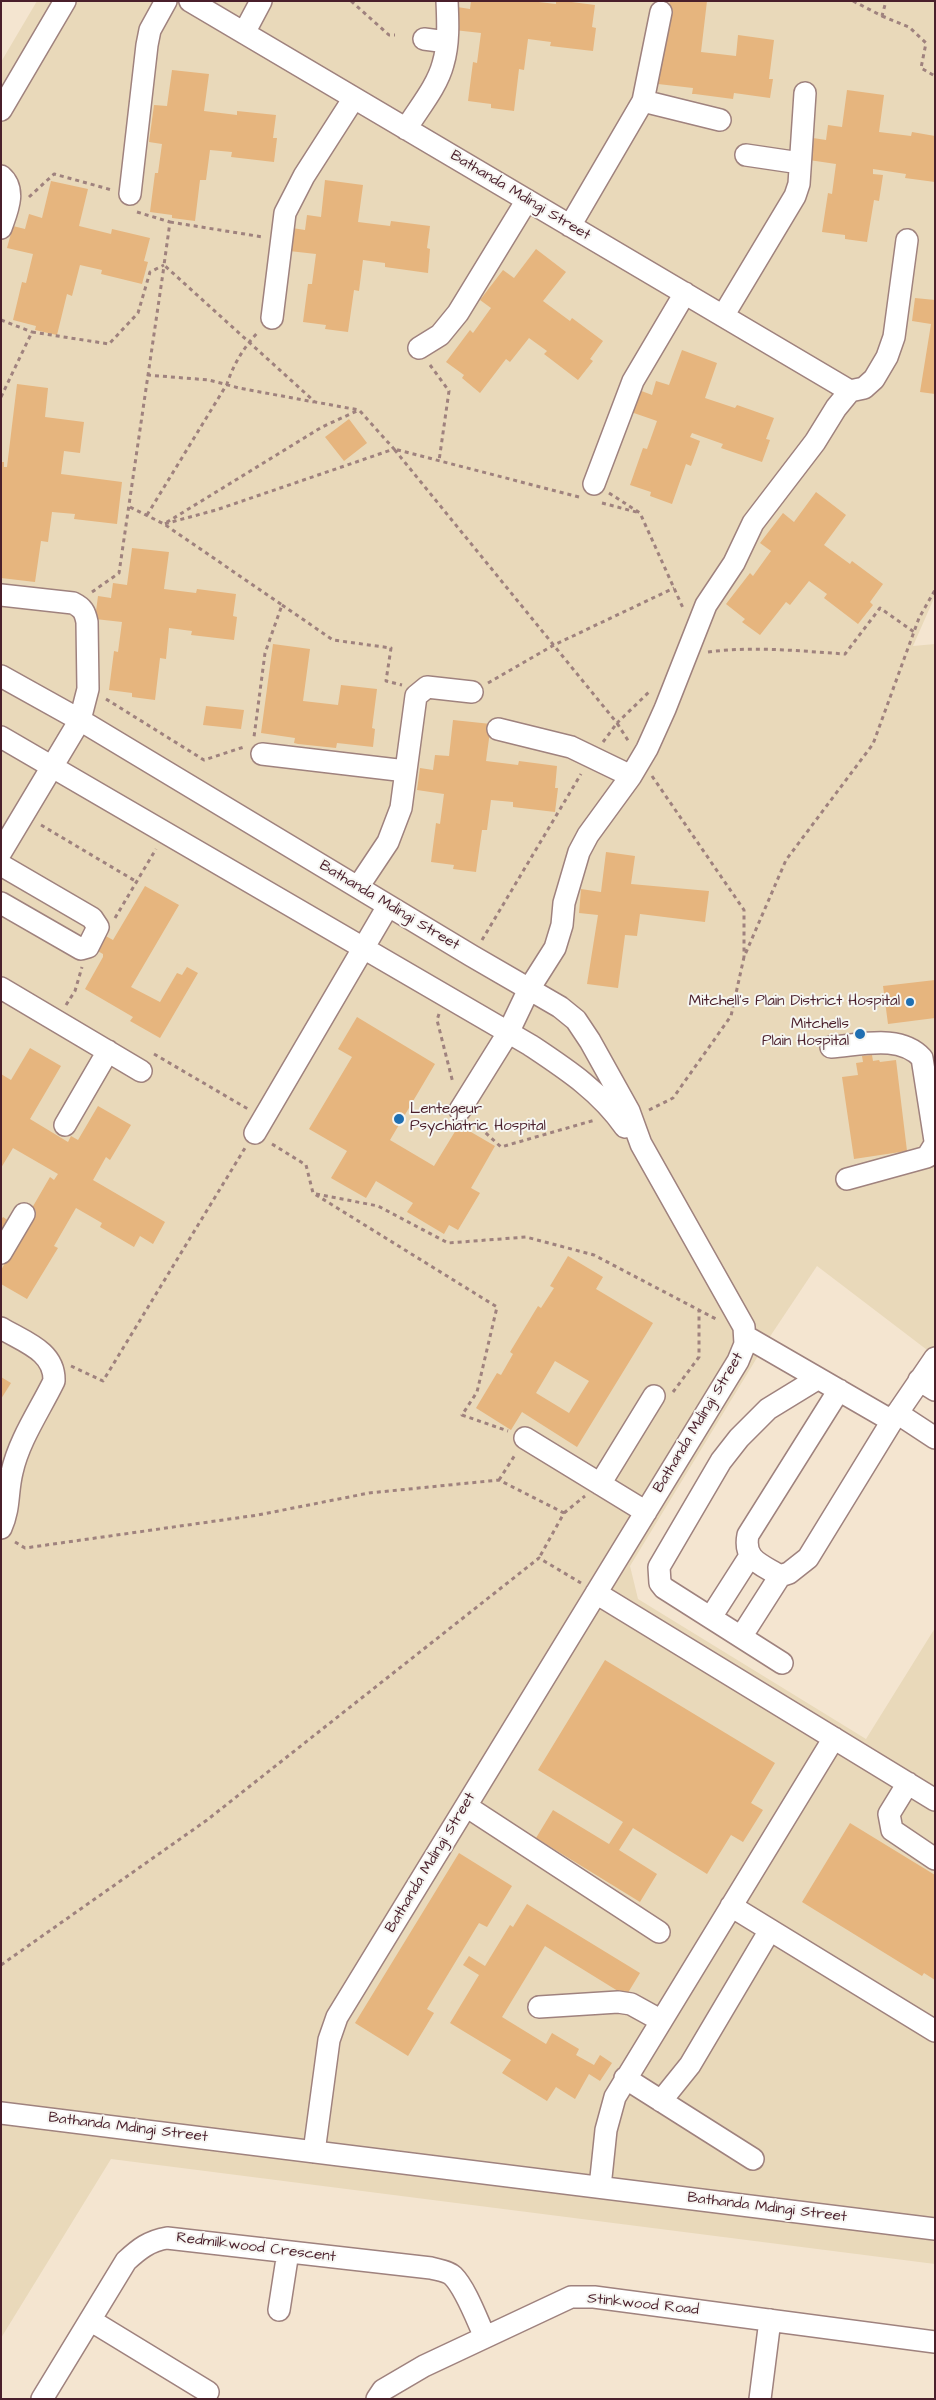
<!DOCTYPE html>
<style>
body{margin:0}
#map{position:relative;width:936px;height:2400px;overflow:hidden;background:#f4e5d0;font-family:"Architects Daughter",sans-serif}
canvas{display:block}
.frame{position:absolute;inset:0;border:2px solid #4a1f2b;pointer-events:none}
</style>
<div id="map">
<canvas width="936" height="2400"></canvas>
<div class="frame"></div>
</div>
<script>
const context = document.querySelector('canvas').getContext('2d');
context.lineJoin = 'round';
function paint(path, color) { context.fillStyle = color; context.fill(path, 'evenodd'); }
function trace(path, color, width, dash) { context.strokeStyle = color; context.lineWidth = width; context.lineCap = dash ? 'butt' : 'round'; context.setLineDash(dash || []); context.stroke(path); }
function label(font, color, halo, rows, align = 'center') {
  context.font = font + ' "Architects Daughter",sans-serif'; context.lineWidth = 4; context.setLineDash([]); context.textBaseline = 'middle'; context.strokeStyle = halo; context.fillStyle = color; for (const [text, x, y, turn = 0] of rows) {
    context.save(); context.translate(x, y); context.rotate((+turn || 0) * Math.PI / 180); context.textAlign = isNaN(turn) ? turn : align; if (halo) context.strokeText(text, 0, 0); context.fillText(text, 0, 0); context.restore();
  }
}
const built = new Path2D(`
 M37 1H935V596L913 646 935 644V1356L817 1266 769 1338 630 1566 638 1599 866 1739 935 1628V2264L111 2159 1 2338V62Z`);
const building = new Path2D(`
 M471 1H530L556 4V1H564L595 5 592 27 596 28 593 51 550 46 551 42 528 39 524 70 519 69 514 111 491 108V104L468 101 473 62 477 63 481 33 454 30 457 7 470 9Z
 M670 1H707L701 52 736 56 738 35 774 40 769 79H773L770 98 734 93 733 99 695 94H692L693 88 658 84Z
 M172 70 209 74 204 111 237 115V111L276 115 273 138H277L274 162 231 157 232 152 210 150 206 180H200L195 221 172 218V215L150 212 155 173H158L162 144 149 142 154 105 167 106Z
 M847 90 884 95 879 132 911 136 912 132 935 136V182L905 178 906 174 873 169V174L883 175 879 201 874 200 867 242 845 239V235L822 232 828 193 832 194 836 164 809 160 813 138 826 140 828 125 842 127Z
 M325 180 363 185 358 222 390 226 391 221 430 226 427 248 430 249 428 273 385 267V263L363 260 359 291 354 290 348 332 325 329 326 325 303 322 308 284H312L316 254 289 251 292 228 305 230 307 215 321 217Z
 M51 181 88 189 79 226 111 234 112 229 150 238 144 261 148 262 142 284 101 274 102 270 80 265 72 296 67 294 57 335 35 330 36 326 13 320 22 282 26 283 33 254 7 248 13 226 25 229 29 214 42 218Z
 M536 249 566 272 543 301 570 321 572 318 603 341 590 359 593 361 578 380 544 354 547 351 529 338 510 362 506 359 480 393 462 378 464 375 446 362 470 330 473 333 491 308 480 300 503 270 514 278Z
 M915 298 935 300V394L920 392 931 324 912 321Z
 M682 350 717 363 705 398 735 408 737 405 774 418 766 439 770 440 762 462 721 448 723 444 692 433 690 437 700 441 691 466 686 464 672 504 650 496 651 492 630 485 643 448 647 449 657 421 631 412 639 390 652 395 656 381 669 385Z
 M17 384 48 388 45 417 84 422 80 453 64 451 61 474 122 482 117 524 74 519 75 514 52 512 48 542 41 541 35 582 1 578V462H4V467H7Z
 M349 419 367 443 344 461 325 437Z
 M816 492 846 515 824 545 850 564 852 561 883 584 870 602 873 605 858 624 824 598 827 594 809 581 790 605 786 602 760 635 742 622 745 619 726 604 750 573 753 576 771 551 760 543 783 513 794 522Z
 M132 548 169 552 164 589 196 593 197 589 236 594 233 616 237 617 234 640 191 635 192 631 169 628 166 659 160 658 155 700 132 697V693L109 690 114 651 118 652 122 622 95 619 98 596 111 598 113 583 127 585Z
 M273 644 310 649 303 701 338 705 341 685 377 689 372 728 375 729 373 747 337 743 336 748 298 744 294 743 295 738 261 733Z
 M206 706 244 710 241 729 203 725Z
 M453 720 491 724 486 761 518 765 519 761 557 766 555 788H558L555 812 513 807V802L491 800 487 830H482L476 872 453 869 454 865 431 862 436 823 440 824 444 794 417 790 420 768 433 770 435 755 449 756Z
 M606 852 635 856 631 884 709 891 705 922 640 914 637 936 625 935 618 988 587 984 598 915 579 913 581 889 601 892Z
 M145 886 179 905 131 987 160 1002 177 973 182 975 187 967 198 973 160 1038 130 1021 133 1017 85 989 103 957V954L94 949 102 934 113 940Z
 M935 980V1018L888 1024 883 986Z
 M357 1017 435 1064 390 1140 434 1166 459 1125 495 1146 471 1188 480 1193 458 1230 449 1225 444 1234 407 1212 413 1203 376 1181 366 1198 331 1178 347 1151 309 1129 352 1057 338 1049Z
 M30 1048 61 1066 30 1119 68 1142 71 1136 78 1140 98 1106 131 1125 110 1160 106 1157 93 1180 165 1222 153 1244 140 1236 134 1247 100 1227 102 1223 76 1208 54 1246 58 1248 27 1299 1 1284V1270L36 1211 32 1208 50 1177 54 1180 58 1174 13 1148 1 1168V1074L11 1080Z
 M872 1055 873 1061 879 1060 880 1062 896 1060 907 1151 854 1159 842 1077 858 1075 856 1063 863 1062 862 1056Z
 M3 1217 12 1223 1 1239V1220Z
 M568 1256 603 1277 596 1289 653 1323 577 1447 522 1412 511 1430 476 1408 497 1373 501 1375 513 1354 510 1352 538 1306 541 1308 554 1288 550 1286ZM555 1361 589 1381 569 1413 536 1393Z
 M1 1377 11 1383 1 1399Z
 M605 1660 775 1763 751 1803 763 1810 743 1842 731 1835 707 1874 633 1828 619 1850 657 1874 640 1902 536 1838 553 1810 609 1844 623 1822 538 1770Z
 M850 1823 935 1875V1980L924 1973 922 1976 802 1902Z
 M459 1853 512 1886 487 1927 479 1923 427 2009 434 2013 408 2056 355 2023Z
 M527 1904 640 1973 626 1996 545 1946 502 2017 546 2044 552 2033 579 2049 576 2055 594 2065 600 2055 612 2063 600 2081 589 2074 575 2099 556 2087 547 2101 502 2073 511 2060 450 2023 479 1975 463 1965 469 1956 485 1966 510 1925 513 1927Z`);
const path = new Path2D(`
 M351 1 389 35H395
 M853 1 882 16 886 1
 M882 16 909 27 926 43 921 68 935 76
 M29 197 54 174 112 190
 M137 212 170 222 164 265 315 402 359 410 394 449 216 510 164 524 322 427 359 410
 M170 222 263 237
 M1 320 32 332
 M430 365 449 391 439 461
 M147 375 209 380 239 388 314 402
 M1 397 32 332 109 344 138 313 150 272 164 265
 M609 493 640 513 683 608
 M579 497 394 449 617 723 649 692
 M602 503 640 513
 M130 507 164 524 282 605 265 653 254 737
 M147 515 227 384C234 363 244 347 259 331
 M92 592 119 573 164 266
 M282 605 333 640 391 648 386 681 402 685
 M708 652C753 646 800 651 845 654L880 608 914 632
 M488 683 554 645 674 588
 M106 699 204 760 244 747
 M603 742 617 723 629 742
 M652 776 744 910V957
 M41 825 137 882
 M115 918 156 849
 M482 940 581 774
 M66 1005 75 991 82 967
 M439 1014 437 1020 453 1083
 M154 1054 248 1109
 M649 1110 673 1098 731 1016 744 957 786 860 873 744 919 618 935 590
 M474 1122 501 1147 595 1120
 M272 1144 306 1165 313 1193 497 1307 477 1392 462 1415 508 1431
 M316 1194 378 1206 448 1243 526 1237 594 1255 716 1319
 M71 1366 103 1381 245 1148
 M673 1392 699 1357V1310
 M499 1480 515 1455
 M564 1513 585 1496
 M15 1542 25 1548 258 1515 369 1493 499 1480 564 1513 539 1558
 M1 1965 207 1820 539 1558 581 1583`);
const minor = new Path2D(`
 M190 1 850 391
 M244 33 261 1
 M424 39 447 42
 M643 101 661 12
 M1 110 65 1
 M406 129C418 109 437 87 443 64 449 44 448 22 447 1
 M746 155 800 163
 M1 176C17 190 7 211 1 228
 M130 194 147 45 150 30 166 1
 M570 226 643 101 720 120
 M723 316 795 196 799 184 805 93
 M272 318 285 213 304 176 354 98
 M419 348 440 335 458 313 527 200
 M594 484 633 381 685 293
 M1 595 73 603C83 608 85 612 87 622L88 689 80 720 1 852
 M1 676 80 720 472 956 560 1007 576 1020 590 1041 629 1111 641 1144 744 1327 745 1344 738 1361 337 2017 329 2040 314 2152
 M498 729 571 747 631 776
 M1 737 530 1045C566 1069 600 1091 625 1127
 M262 754 406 771
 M1 865 92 918 98 927 88 947 81 949 1 903
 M358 887 388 842 401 808 416 696 427 687 472 692
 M1 988 141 1071
 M831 1047C861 1045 900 1034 922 1058L935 1141
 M460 1110 508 1033 529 989 555 948 562 925 564 903 579 852 588 835 631 776 647 749 665 709 706 605 734 563 753 523 815 442 836 408 850 391 864 388 874 379 887 357 894 337 907 240
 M65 1125 108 1051
 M255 1133 388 906
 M847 1179 927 1157 935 1144
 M1 1253 24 1214
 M1 1328C24 1342 55 1351 54 1381 40 1410 19 1440 12 1472 7 1492 10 1508 1 1528
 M745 1336 892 1421
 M919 1380 935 1390
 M897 1413 935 1438
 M525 1438 646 1512
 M600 1484 654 1396
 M780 1576C761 1564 743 1560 748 1535L839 1390
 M596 1593 935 1800
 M711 1617 750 1556
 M741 1637 780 1576 789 1573 808 1558 892 1421 935 1358
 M782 1663 664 1588 660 1583 659 1567 721 1461 739 1438 768 1409 817 1379
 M908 1783 889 1814 892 1830 935 1859
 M466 1806 659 1932
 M731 1906 935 2031
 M539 2007 618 2002 631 2004 660 2020
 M625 2078 753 2159
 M661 2101 690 2065 770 1930
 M1 2113 935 2229
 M600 2187 606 2130 615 2097 834 1738
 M279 2310 288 2252
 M90 2320 208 2392
 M42 2399 126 2261C139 2249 149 2241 167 2238L431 2268C438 2270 448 2271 453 2276 466 2289 477 2320 485 2337
 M377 2399 383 2390 424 2366 571 2297H594L935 2342
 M760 2399 770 2320`);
const markers = [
 [910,1002,5,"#1f6fb2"],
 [860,1034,6,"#1f6fb2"],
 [399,1119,6,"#1f6fb2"]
];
const streetNames = [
 ["Bathanda Mdingi Street",520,196,31],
 ["Bathanda Mdingi Street",389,906,31],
 ["Bathanda Mdingi Street",699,1423,-59],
 ["Bathanda Mdingi Street",431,1863,-59],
 ["Bathanda Mdingi Street",128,2128,7],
 ["Bathanda Mdingi Street",767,2208,7],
 ["Redmilkwood Crescent",256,2248,7],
 ["Stinkwood Road",643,2305,6]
];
const poiNames = [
 ["Mitchell's Plain District Hospital",900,1002],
 ["Mitchells",849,1025],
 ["Plain Hospital",849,1042],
 ["Lentegeur",410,1110,"left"],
 ["Psychiatric Hospital",410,1127,"left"]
];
paint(built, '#e9d9ba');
paint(building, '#e6b57e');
trace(minor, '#9f827e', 24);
trace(path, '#9f827e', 3, [4, 4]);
trace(minor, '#fff', 21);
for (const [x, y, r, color] of markers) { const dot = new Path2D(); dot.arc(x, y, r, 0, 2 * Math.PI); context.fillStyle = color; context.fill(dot); trace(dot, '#f6f6f2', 2); }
label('15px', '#4a1f2b', '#f6f6f2', streetNames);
label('15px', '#4a1f2b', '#f6f6f2', poiNames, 'right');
</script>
